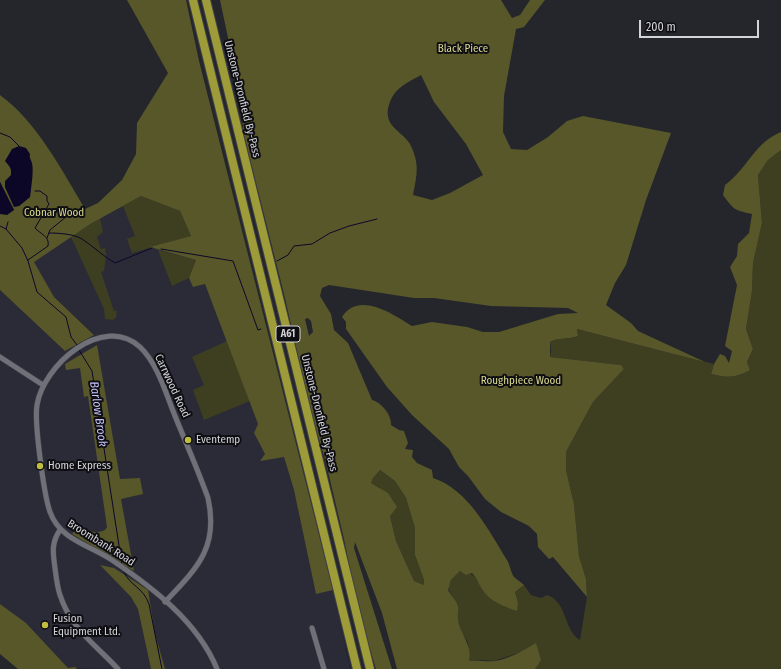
<!DOCTYPE html>
<style>
body{margin:0}
#map{position:relative;width:781px;height:669px;overflow:hidden;background:#25252c;font-family:"Fira Sans Condensed",sans-serif}
canvas{display:block}
.scale{position:absolute;left:639px;top:20px;width:120px;height:18px;box-sizing:border-box;border:2px solid #d3d3d8;border-top:0;padding-left:5px;font-size:12px;line-height:14px;white-space:nowrap;color:#d3d3d8;-webkit-text-stroke:3px #0e0e12;paint-order:stroke}
</style>
<div id="map">
<canvas width="781" height="669"></canvas>
<div class="scale">200 m</div>
</div>
<script>
const context = document.querySelector('canvas').getContext('2d');
context.lineJoin = 'round';
function paint(path, color) { context.fillStyle = color; context.fill(path, 'evenodd'); }
function trace(path, color, width, dash) { context.strokeStyle = color; context.lineWidth = width; context.lineCap = dash ? 'butt' : 'round'; context.setLineDash(dash || []); context.stroke(path); }
function label(font, color, halo, rows, align = 'center') {
  context.font = font + ' "Fira Sans Condensed",sans-serif'; context.lineWidth = 4; context.setLineDash([]); context.textBaseline = 'middle'; context.strokeStyle = halo; context.fillStyle = color; for (const [text, x, y, turn = 0] of rows) {
    context.save(); context.translate(x, y); context.rotate((+turn || 0) * Math.PI / 180); context.textAlign = isNaN(turn) ? turn : align; if (halo) context.strokeText(text, 0, 0); context.fillText(text, 0, 0); context.restore();
  }
}
const built = new Path2D(`
 M141 196 151 247 196 260 193 287 205 283 227 341 258 424 254 433 265 454 260 460 284 457 294 490 316 594 333 590 350 669H165L155 633 148 590 100 565 131 597 138 609 151 669 68 668 26 623 0 604V290L65 351 94 334 54 297 33 262 92 222Z`);
const green = new Path2D(`
 M781 150V669H535L536 667 521 652 494 661 483 660 469 661 468 642 462 633 457 617 458 605 448 589 451 580 460 571C474 573 477 577 482 589L518 602 515 592 524 585 531 595 541 598 547 595C568 602 563 630 580 640L587 597 586 579 579 556 574 504 566 470V452L593 402 624 369 620 365 550 357 551 350 550 342C559 337 568 340 578 336L577 329 714 364 711 374C727 378 736 378 750 370L747 362 753 349 746 329 752 291 753 263 762 223 758 175 768 160Z
 M141 196 180 211 191 236 132 253 127 239 135 236 123 206Z
 M100 218 103 232 97 237 101 249 105 248 106 256 104 271 101 272 114 311H117L116 318 112 320 105 319 104 309 71 237Z
 M158 250 196 260 189 278 172 286Z
 M227 341 250 401 204 420 193 390 204 385 192 357Z
 M380 470 395 481 406 498 415 528V555L424 580V585L414 581 396 541 390 516 380 488 371 483 373 478Z`);
const forest = new Path2D(`
 M127 0H186L199 61 333 590 316 594 294 490 284 457 260 461 265 454 254 433 258 424 205 284 193 287 189 278 196 260 150 247 191 236 180 211 141 196 92 223 34 262 54 297 94 335 65 351 0 290V214L14 210 0 182V95C36 121 62 170 85 209L98 203 122 180 136 154 137 123 168 73ZM11 168 31 176 30 197 19 206H14L5 187 11 175Z
 M220 0H501L512 18 520 15 530 0H545L524 27 516 29 504 96 503 132 511 149 527 150 548 137 567 121 583 116 671 133 646 200 626 265 615 283 606 305 631 323 638 331 705 362 577 329 578 336C567 340 559 337 550 342V357L621 365 624 369 593 402 566 452V470L574 504 579 556 586 579 587 597 553 557 549 559 538 547 537 534 529 526 501 512 485 499 468 476 459 467 449 449 412 415 387 387 346 329V322L342 317C358 291 392 313 412 326L432 322 467 327 483 332H499L558 314 578 313 568 308 491 306 434 298H414L329 285 322 288 320 296 331 314 334 330 348 343 372 400C381 402 392 415 391 425L399 430 404 431 408 443 405 449 413 450 412 457 417 463 432 470 433 478C468 489 489 531 507 560 510 565 511 573 514 577 517 580 521 582 524 585L515 592 518 602 517 611C505 607 489 601 482 589 478 583 477 578 472 573L466 575 460 571 451 580 448 590C450 594 457 601 458 606 459 610 457 615 458 619 460 634 473 645 469 661 478 660 488 662 495 661 509 659 524 650 536 643L541 660 535 669H397L382 613 355 542 354 548 392 669H376L367 639 351 574 344 539 326 463 310 408 284 294 244 135 238 85ZM421 75 434 102 466 144 483 175 450 193 432 200 413 195C417 175 420 164 410 144 405 136 396 131 391 124 388 120 387 113 388 109 392 89 405 84 421 75ZM308 318 311 321 313 332 309 336 305 319ZM380 470 395 481 406 498 415 528V555L424 580V585L414 581 396 541 390 516 397 507 388 493 371 483 373 478Z
 M781 132V150L768 160 758 175 762 223 753 263 752 291 746 329 753 349 747 362 750 370C736 378 727 378 711 374L714 364 720 354 725 356 729 363 732 351 725 346 737 285 730 267 737 256 738 244 749 233 752 214C734 210 734 210 723 195L725 185C748 168 754 143 781 132Z
 M97 345 120 479 140 478 143 494 121 499 134 571 72 534 78 526C87 530 95 535 105 530L107 527 88 396 84 397 80 368 66 370 65 364Z
 M100 565 114 568 148 590 155 633 165 669H151L138 609 131 597Z
 M0 604 26 623 68 668 75 667 77 669H18L0 654Z`);
const water = new Path2D(`
 M19 146 26 148 30 154C29 158 31 159 32 163 34 171 31 189 30 197L19 206 14 207 5 187V181L11 175C12 168 9 166 5 161L12 149Z
 M0 182 14 210 7 215 0 214Z`);
const stream = new Path2D(`
 M0 133 10 137 19 146
 M0 226 6 229 22 248 28 261 37 292 66 317 71 337 77 345
 M6 229 8 222
 M49 233C59 233 74 234 82 239 94 247 103 256 115 263L152 248
 M47 238 50 230 72 212
 M161 249 233 261 258 330 261 329
 M28 260 48 246C50 236 40 234 35 228L49 204 47 201V196L40 191H35
 M277 261 288 255 294 246 312 244 330 233 349 226 377 219
 M79 350 92 371 122 565
 M124 572C130 586 143 587 149 604L162 669`);
const minor = new Path2D(`
 M0 357 43 385
 M60 530C51 543 53 553 55 568 56 576 57 586 60 595 71 629 95 644 118 669
 M165 602C197 568 219 548 208 498 198 470 186 443 175 416 166 394 158 364 140 347 102 313 43 366 37 405 34 422 44 495 50 512 60 540 90 545 112 560 153 588 198 622 217 669
 M312 628 324 669`);
const highway = new Path2D(`
 M193 0 357 669
 M206 0 370 669`);
const markers = [
 [188,440,4,"#bfbe41"],
 [40,466,4,"#bfbe41"],
 [45,625,4,"#bfbe41"]
];
const shields = [
 [288,334,24]
];
const shieldNames = [
 ["A61",288,334]
];
const parkNames = [
 ["Black Piece",463,49],
 ["Cobnar Wood",54,213],
 ["Roughpiece Wood",521,381]
];
const streetNames = [
 ["Unstone-Dronfield By-Pass",242,99,76],
 ["Carrwood Road",172,386,65],
 ["Unstone-Dronfield By-Pass",319,413,76],
 ["Broombank Road",101,543,32]
];
const poiNames = [
 ["Eventemp",196,440],
 ["Home Express",48,466],
 ["Fusion",53,619],
 ["Equipment Ltd.",53,632]
];
const waterNames = [
 ["Barlow Brook",98,414,82]
];
paint(built, '#2b2b38');
paint(green, '#3e3e21');
paint(forest, '#57572a');
paint(water, '#0c0627');
trace(stream, '#0c0627', 1);
trace(minor, '#414148', 6);
trace(highway, '#414148', 10);
trace(minor, '#707079', 5);
trace(highway, '#9d9c39', 8);
for (const [x, y, r, color] of markers) { const dot = new Path2D(); dot.arc(x, y, r, 0, 2 * Math.PI); context.fillStyle = color; context.fill(dot); trace(dot, '#0e0e12', 1.5); }
for (const [x, y, w] of shields) { const box = new Path2D(); box.roundRect(x - w / 2, y - 8, w, 16, 3); context.fillStyle = '#0e0e12'; context.fill(box); trace(box, '#d3d3d8', 1); }
label('bold 10px', '#d3d3d8', null, shieldNames);
label('11px', '#d8d88f', '#0e0e12', parkNames);
label('11px', '#d3d3d8', '#0e0e12', streetNames);
label('11px', '#d3d3d8', '#0e0e12', poiNames, 'left');
label('italic 12px', '#c5c4fb', '#0e0e12', waterNames);
</script>
